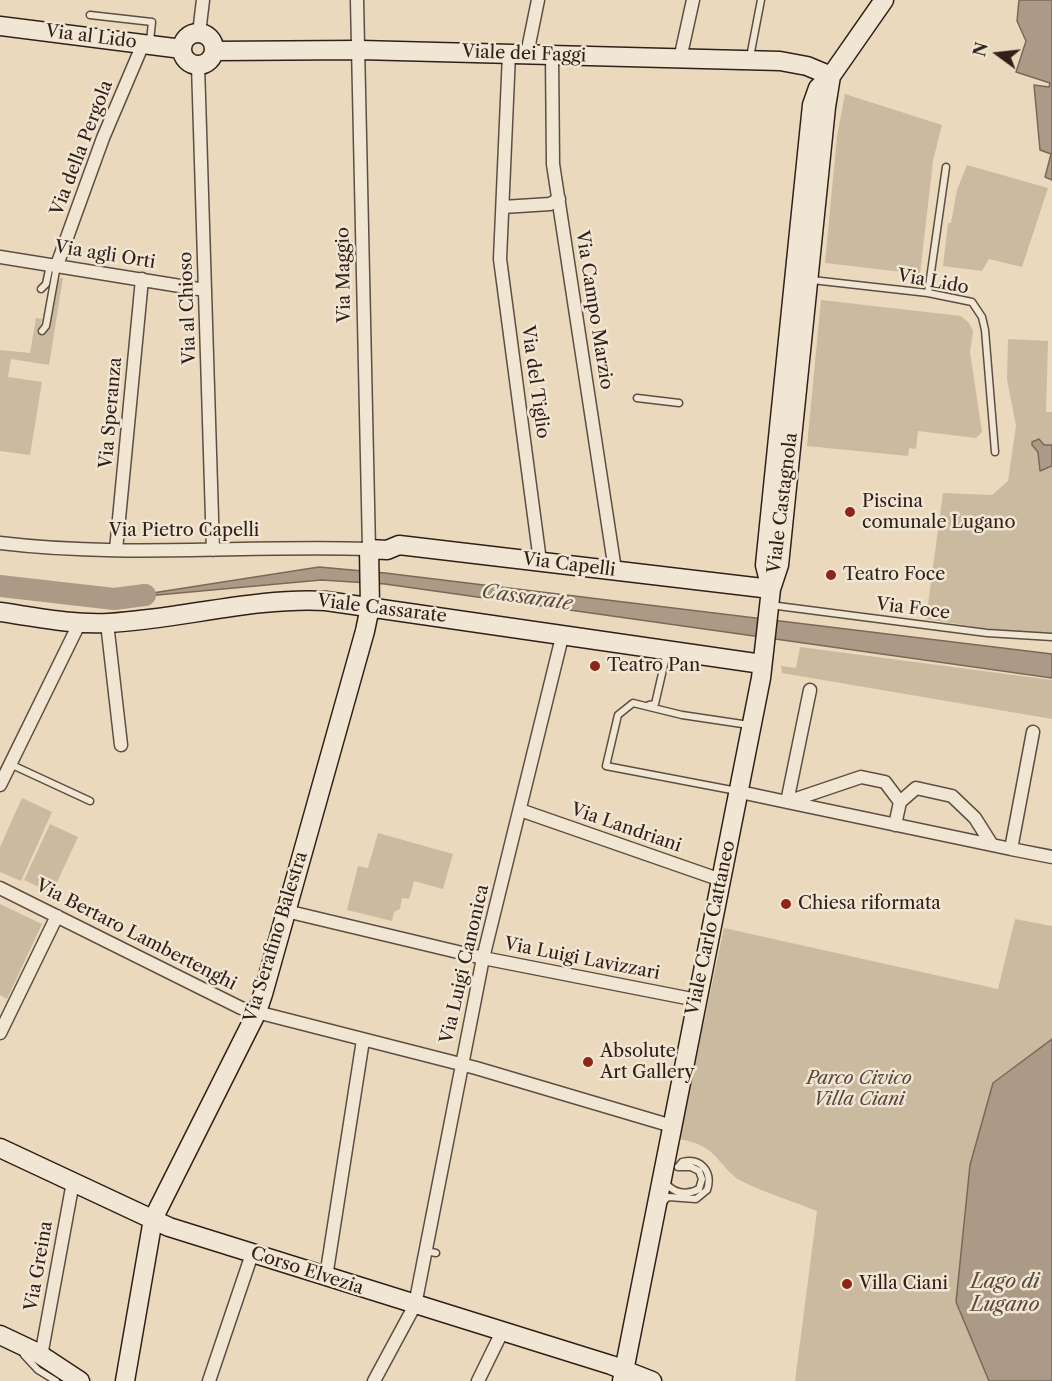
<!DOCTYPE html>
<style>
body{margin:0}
#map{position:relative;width:1052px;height:1381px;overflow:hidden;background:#ead9bc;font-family:"Libre Caslon Text",serif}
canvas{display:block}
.north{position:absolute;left:968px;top:24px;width:60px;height:60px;-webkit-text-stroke:4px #f1e6d3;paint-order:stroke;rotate:285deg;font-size:16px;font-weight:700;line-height:24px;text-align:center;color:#302019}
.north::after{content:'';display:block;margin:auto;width:21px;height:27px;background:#302019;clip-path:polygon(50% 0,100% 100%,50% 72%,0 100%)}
</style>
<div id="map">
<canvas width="1052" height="1381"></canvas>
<div class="north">N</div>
</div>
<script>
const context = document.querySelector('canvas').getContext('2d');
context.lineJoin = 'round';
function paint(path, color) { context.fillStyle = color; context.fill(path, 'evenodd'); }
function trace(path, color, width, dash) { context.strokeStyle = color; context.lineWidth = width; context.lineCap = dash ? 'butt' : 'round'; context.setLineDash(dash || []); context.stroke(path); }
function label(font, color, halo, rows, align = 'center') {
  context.font = font + ' "Libre Caslon Text",serif'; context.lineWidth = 5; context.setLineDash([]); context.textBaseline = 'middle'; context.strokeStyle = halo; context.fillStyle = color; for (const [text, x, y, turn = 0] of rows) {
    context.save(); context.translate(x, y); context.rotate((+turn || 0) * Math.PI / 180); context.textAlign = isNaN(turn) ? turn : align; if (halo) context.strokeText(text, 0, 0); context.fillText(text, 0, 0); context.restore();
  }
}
const green = new Path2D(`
 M845 94 942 125 933 161 920 274 825 263 837 136Z
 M967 165 1048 188 1022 267 989 259 982 271 943 266 948 223H951L957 190Z
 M60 278H63L49 365 11 359 8 377 42 382 30 455 0 451V350L30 353 36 318 42 319 40 330 43 333 47 332 57 281Z
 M821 300 961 316 969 323 973 331 970 352 982 432 976 438 918 431 916 449 909 448 908 456 807 446Z
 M1008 339 1048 341 1046 412H1052V445H1044L1038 452 1048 469 1052 466V635L989 629 926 619 943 493 992 495 1008 481 1016 426 1007 379Z
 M800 647 1052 680V719L782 673 781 666 796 668Z
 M22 798 52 812 21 881 0 872V847Z
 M50 824 78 837 52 893 24 880Z
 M378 833 453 854 443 889 414 881 409 899 402 898 400 909 394 912 392 921 347 910 358 866 368 868Z
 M0 904 42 924 7 999 0 995Z
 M1015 919 1052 926V1039L993 1083 970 1165 956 1302 989 1381H795L817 1211C803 1205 743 1185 735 1177 712 1156 715 1146 679 1139L724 928 998 989Z`);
const water = new Path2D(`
 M1019 0H1052V180L1045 177 1051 154 1040 150 1034 85 1049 87 1050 83 1016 72 1026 41 1017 21Z
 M1039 439 1044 445H1052V466L1040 471 1038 452 1032 445V442Z
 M319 567 385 573 1052 654V678L385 584 321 580 114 599Z
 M1052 1039V1381H989L956 1302 970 1165 993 1083Z`);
const river = new Path2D(`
 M0 586 114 599 145 595`);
const lane = new Path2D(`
 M90 15 152 22 150 41
 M750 57 761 0
 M812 280 928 293 972 302 982 317 985 330 995 452
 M41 289 46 284 50 265
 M928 293 946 167
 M42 331 46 326 57 265
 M637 398 679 403
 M770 605 987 633 1052 637
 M649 705 655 704 667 652
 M10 764 90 801
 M737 791 606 766 618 715 633 703 682 715 749 725
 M665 1182C673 1193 686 1196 699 1189L702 1179 699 1171 691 1167H678
 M664 1201 668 1197 696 1199 707 1190C713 1172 701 1157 682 1162L678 1167
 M426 1251 436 1253
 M24 1355 38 1370 56 1381`);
const street = new Path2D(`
 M199 33 203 0
 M509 54 500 259 540 561
 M527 54 538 0
 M552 55 553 164 615 570
 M680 59 693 0
 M198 65 213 550
 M503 207 550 204 559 199
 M0 257 205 290
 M57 265 103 138 143 44
 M0 543C123 558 246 545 369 549L357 0
 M116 550 142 279
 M107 623 121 745
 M810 690 787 802 992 845 1011 849 1033 732
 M0 785 80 622
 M740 792 787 802 861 777 885 782 900 802
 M520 810 721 880
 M895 825 900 802 916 788 952 796 975 818 992 845
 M1011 849 1052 857
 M0 888 241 1008 476 1068 672 1126
 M286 911 483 958 697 1000
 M0 1033 57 916
 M326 1277 363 1040
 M41 1356 73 1182
 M209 1381 252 1254
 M374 1381 415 1305 483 958 563 633
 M478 1381 502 1332`);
const secondary = new Path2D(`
 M0 26 182 49
 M182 49a16 16 0 1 1 32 0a16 16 0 1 1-32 0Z
 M214 51 360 50 780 61 807 66 831 76
 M771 589 779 565 826 107 831 76
 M0 612C35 617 73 625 109 623 182 619 254 597 326 601L762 664
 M0 1148 169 1227 611 1365 652 1381
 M0 1335 36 1352 80 1381
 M125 1381 153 1219 257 1012 263 994 365 631 370 607 369 549 387 550 399 545 771 589
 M622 1381 761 678 771 589 765 565 812 105 818 88 831 76 884 0`);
const markers = [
 [850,512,6,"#8f2418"],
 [831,575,6,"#8f2418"],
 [595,666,6,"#8f2418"],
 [786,904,6,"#8f2418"],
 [588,1062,6,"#8f2418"],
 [847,1284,6,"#8f2418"]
];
const streetNames = [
 ["Via al Lido",91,37,7],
 ["Viale dei Faggi",524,54,2],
 ["Via della Pergola",82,148,-69],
 ["Via agli Orti",105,255,9],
 ["Via Maggio",344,275,-91],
 ["Via Lido",933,282,10],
 ["Via al Chioso",188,308,-92],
 ["Via Campo Marzio",594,310,81],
 ["Via del Tiglio",535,382,82],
 ["Via Speranza",111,413,-85],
 ["Viale Castagnola",783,503,-83],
 ["Via Pietro Capelli",184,531],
 ["Via Capelli",569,565,7],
 ["Viale Cassarate",382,609,7],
 ["Via Foce",913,609,7],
 ["Via Landriani",626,828,19],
 ["Viale Carlo Cattaneo",711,928,-78],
 ["Via Bertaro Lambertenghi",136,935,27],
 ["Via Serafino Balestra",276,937,-73],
 ["Via Luigi Lavizzari",582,959,11],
 ["Via Luigi Canonica",465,964,-77],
 ["Via Greina",39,1266,-80],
 ["Corso Elvezia",307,1271,18]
];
const poiNames = [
 ["Piscina",862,502],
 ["comunale Lugano",862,523],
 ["Teatro Foce",843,575],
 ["Teatro Pan",607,666],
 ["Chiesa riformata",798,904],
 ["Absolute",600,1052],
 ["Art Gallery",600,1073],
 ["Villa Ciani",859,1284]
];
const parkNames = [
 ["Parco Civico",859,1079],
 ["Villa Ciani",859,1100]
];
const waterNames = [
 ["Cassarate",527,598,8],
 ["Lago di",1005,1282],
 ["Lugano",1005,1305]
];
paint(green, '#cabaa0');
paint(water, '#ab9a85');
trace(water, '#7a695a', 1.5);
trace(river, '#ab9a85', 22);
trace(lane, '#5e4e42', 9);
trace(street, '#5e4e42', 15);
trace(secondary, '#302019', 21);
trace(lane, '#f1e6d3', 6);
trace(street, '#f1e6d3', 12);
trace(secondary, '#f1e6d3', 18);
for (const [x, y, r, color] of markers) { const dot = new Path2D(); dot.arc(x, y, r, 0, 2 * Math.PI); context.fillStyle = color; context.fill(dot); trace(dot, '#f1e6d3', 2); }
label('18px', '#302019', '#f1e6d3', streetNames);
label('18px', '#302019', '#f1e6d3', poiNames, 'left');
label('italic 18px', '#56463b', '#f1e6d3', parkNames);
label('italic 20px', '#5b4b3f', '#f1e6d3', waterNames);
</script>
